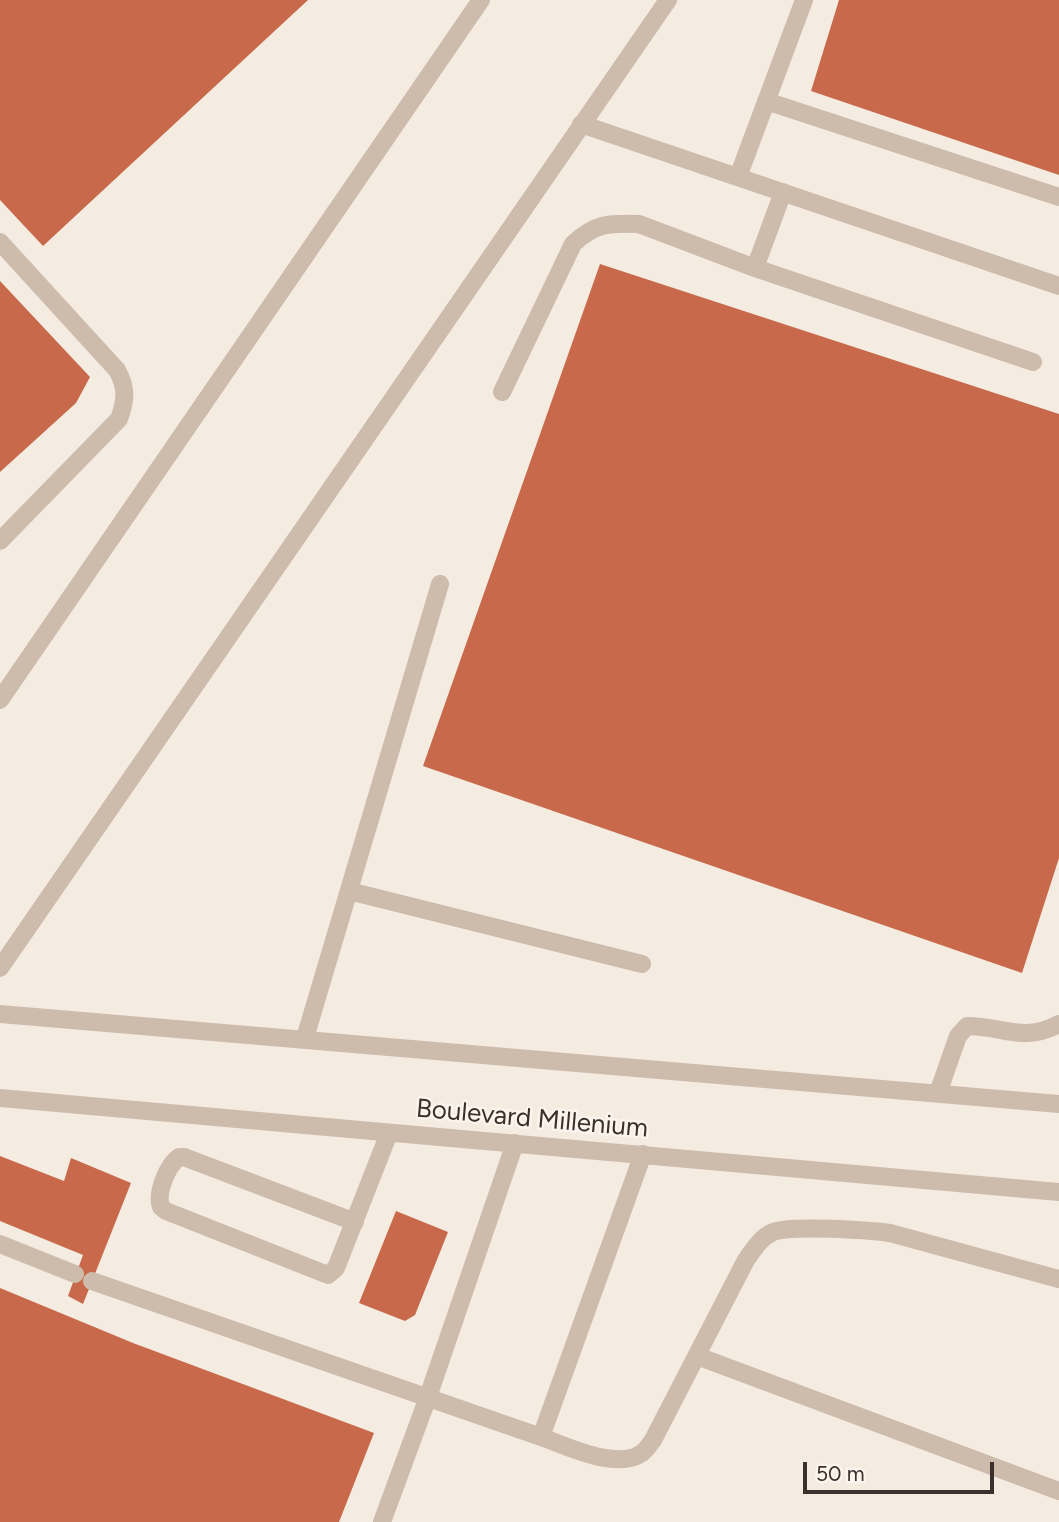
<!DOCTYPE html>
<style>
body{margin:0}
#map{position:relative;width:1059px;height:1522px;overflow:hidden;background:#f4ebe1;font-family:Figtree,sans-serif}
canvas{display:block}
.scale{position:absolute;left:803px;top:1462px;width:191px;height:32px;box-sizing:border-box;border:4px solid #3b302b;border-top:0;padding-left:9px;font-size:21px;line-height:24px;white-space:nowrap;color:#3b302b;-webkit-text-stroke:5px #fbf5ee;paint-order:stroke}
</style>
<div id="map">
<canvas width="1059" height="1522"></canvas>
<div class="scale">50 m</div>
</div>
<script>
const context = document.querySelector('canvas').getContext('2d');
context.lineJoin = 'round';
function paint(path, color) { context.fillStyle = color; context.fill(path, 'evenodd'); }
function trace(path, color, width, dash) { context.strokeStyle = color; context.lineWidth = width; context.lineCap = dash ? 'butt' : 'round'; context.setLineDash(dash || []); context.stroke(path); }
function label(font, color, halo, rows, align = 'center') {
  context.font = font + ' Figtree,sans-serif'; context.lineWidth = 5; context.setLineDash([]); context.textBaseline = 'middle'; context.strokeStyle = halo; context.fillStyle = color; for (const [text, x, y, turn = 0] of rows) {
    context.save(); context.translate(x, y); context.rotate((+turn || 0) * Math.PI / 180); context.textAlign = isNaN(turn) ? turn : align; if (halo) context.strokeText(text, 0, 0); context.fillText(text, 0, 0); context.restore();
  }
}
const building = new Path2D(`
 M0 0H308L43 246 0 200Z
 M839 0H1059V175L811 91Z
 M600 264 1059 414V858L1022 973 423 766Z
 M0 281 90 377 76 403 0 472Z
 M0 1156 64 1181 71 1158 131 1183 83 1304 68 1296 83 1255 0 1221Z
 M396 1211 448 1232 415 1315 405 1321 359 1303Z
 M0 1288 133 1343 374 1433 339 1522H0Z`);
const minor = new Path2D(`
 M766 101 1059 197
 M581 124 1059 286
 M738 177 804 0
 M0 242 117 370C127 388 126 400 119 419L0 541
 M755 268 783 192
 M502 392 573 244C595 223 609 223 639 224L755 268 1033 362
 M0 700 481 0
 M349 891 642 964
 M0 968 668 0
 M0 1014 1059 1104
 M305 1038 440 584
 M938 1093 958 1036 967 1026C1003 1026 1024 1043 1059 1024
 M0 1098 1059 1192
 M355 1222 184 1157H179C167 1166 156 1193 161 1207L166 1211 328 1275 336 1268 389 1133
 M0 1244 75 1274
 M92 1281 541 1437 643 1154
 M697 1356 1059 1491
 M541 1437C567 1446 617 1471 642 1453 646 1450 650 1444 653 1440L746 1260C754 1249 760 1238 773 1232 790 1225 868 1230 890 1233L1059 1279
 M382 1522 428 1397 515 1143`);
const streetNames = [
 ["Boulevard Millenium",532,1119,5]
];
paint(building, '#c8694b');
trace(minor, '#cdbbac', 18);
label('26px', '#3b302b', '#fbf5ee', streetNames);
</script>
